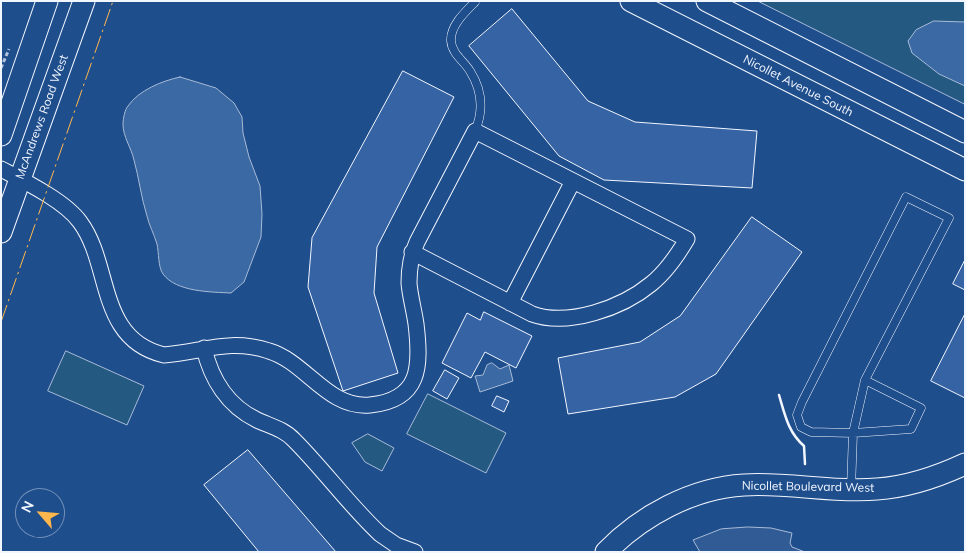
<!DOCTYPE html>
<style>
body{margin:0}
#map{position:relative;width:966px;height:553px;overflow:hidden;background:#1f4e8c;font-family:Mulish,sans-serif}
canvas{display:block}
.frame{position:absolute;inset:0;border:2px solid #f2f6ff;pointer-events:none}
.north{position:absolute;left:15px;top:488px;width:50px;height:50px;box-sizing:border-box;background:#1f4e8c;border:1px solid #7391ba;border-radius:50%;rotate:297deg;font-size:14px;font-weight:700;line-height:20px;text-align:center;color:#f2f6ff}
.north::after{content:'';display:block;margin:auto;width:18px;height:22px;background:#ffb74d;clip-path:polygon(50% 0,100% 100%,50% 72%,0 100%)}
</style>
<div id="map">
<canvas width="966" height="553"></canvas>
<div class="frame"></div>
<div class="north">N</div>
</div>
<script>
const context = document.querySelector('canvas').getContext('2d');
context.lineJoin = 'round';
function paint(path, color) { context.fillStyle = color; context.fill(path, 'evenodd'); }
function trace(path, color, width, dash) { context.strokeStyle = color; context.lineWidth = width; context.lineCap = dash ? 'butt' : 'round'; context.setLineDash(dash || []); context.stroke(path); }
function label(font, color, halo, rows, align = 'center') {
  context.font = font + ' Mulish,sans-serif'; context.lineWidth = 4; context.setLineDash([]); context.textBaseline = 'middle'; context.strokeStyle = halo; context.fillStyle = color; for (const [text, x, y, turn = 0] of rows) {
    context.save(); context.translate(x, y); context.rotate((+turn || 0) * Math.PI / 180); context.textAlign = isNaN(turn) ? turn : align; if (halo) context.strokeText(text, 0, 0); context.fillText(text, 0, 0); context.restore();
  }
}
const green = new Path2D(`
 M758 1H965V104Z
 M66 351 144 386 127 425 48 391Z
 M428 394 506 433 486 473 407 434Z
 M368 434 394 448 382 471 365 462 352 443Z`);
const parking = new Path2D(`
 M748 527 771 528 792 533 790 543 792 547 805 552H700L693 540 721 529Z`);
const water = new Path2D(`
 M934 21 965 22V86L939 74 912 53 908 41 916 30Z
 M180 77 216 88 234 103 242 117 243 133 249 157 260 186 262 214 261 237 244 282 231 293C211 292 176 292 163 274 158 267 159 253 157 244 154 234 149 225 147 216 141 197 139 178 134 160 131 147 123 137 123 124 123 119 125 109 128 106 139 90 162 81 180 77Z
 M492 363 500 369 509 365 513 381 480 392 475 376 483 375 487 365Z`);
const building = new Path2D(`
 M512 9 588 101 635 122 757 131 752 188 604 180 559 156 469 46Z
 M403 71 454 97 377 247 374 293 398 373 343 391 308 287 312 238Z
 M752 217 802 252 716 374 675 397 568 414 558 358 640 342 680 316Z
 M965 260V290L953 284Z
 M484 312 532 336 516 368 485 352 471 378 442 363 467 313 480 320Z
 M965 314V398L931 381Z
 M445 370 459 378 447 399 433 391Z
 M497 396 509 401 504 412 492 406Z
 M248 450 336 552H259L204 485Z`);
const path = new Path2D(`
 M1 68 9 49`);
const lane = new Path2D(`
 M475 2C465 12 450 26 451 41 452 54 464 61 470 71 482 90 484 110 475 131
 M906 197 949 218 865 380 921 408 911 429 853 433 811 432 801 427 797 415 802 402Z
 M851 489 853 433 865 380`);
const street = new Path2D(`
 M1 169C24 181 65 201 80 222 112 265 97 339 164 355 203 352 229 338 269 351 306 362 328 409 370 405 421 400 421 366 416 324 414 310 410 296 409 283 409 268 411 255 417 242L475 131 687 239C677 256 666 272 651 284 622 308 568 327 532 314L412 252
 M510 303 573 181
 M204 348C211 379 228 406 257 420 270 426 284 429 294 440 324 470 349 505 380 534L396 545 415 552`);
const secondary = new Path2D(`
 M631 1 965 170
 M707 1 965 132
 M1 135 47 1
 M1 232 84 1
 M606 552C641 516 692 488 744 485 788 482 833 493 877 489 908 487 937 477 965 464`);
const wall = new Path2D(`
 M779 395C785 415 788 432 804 446L805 464`);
const power = new Path2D(`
 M1 322 113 1`);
const streetNames = [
 ["Nicollet Avenue South",798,86,27],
 ["McAndrews Road West",42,117,-70],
 ["Nicollet Boulevard West",808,487,1]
];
paint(green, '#245a82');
trace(green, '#a8bbd7', 1);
paint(parking, '#305b95');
trace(parking, '#a8bbd7', 1);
paint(water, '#3b69a3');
trace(water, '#a8bbd7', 1);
paint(building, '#3563a3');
trace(building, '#f2f6ff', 1);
trace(lane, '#f2f6ff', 9);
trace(street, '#f2f6ff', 17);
trace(secondary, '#f2f6ff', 23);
trace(path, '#b3c4dc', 3, [4, 2.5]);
trace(lane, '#1f4e8c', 8);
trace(street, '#1f4e8c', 15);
trace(secondary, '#1f4e8c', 21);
trace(wall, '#f2f6ff', 2.5);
trace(power, '#ffb74d', 1, [18, 4, 2.5, 4]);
label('12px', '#f2f6ff', '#1f4e8c', streetNames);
</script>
